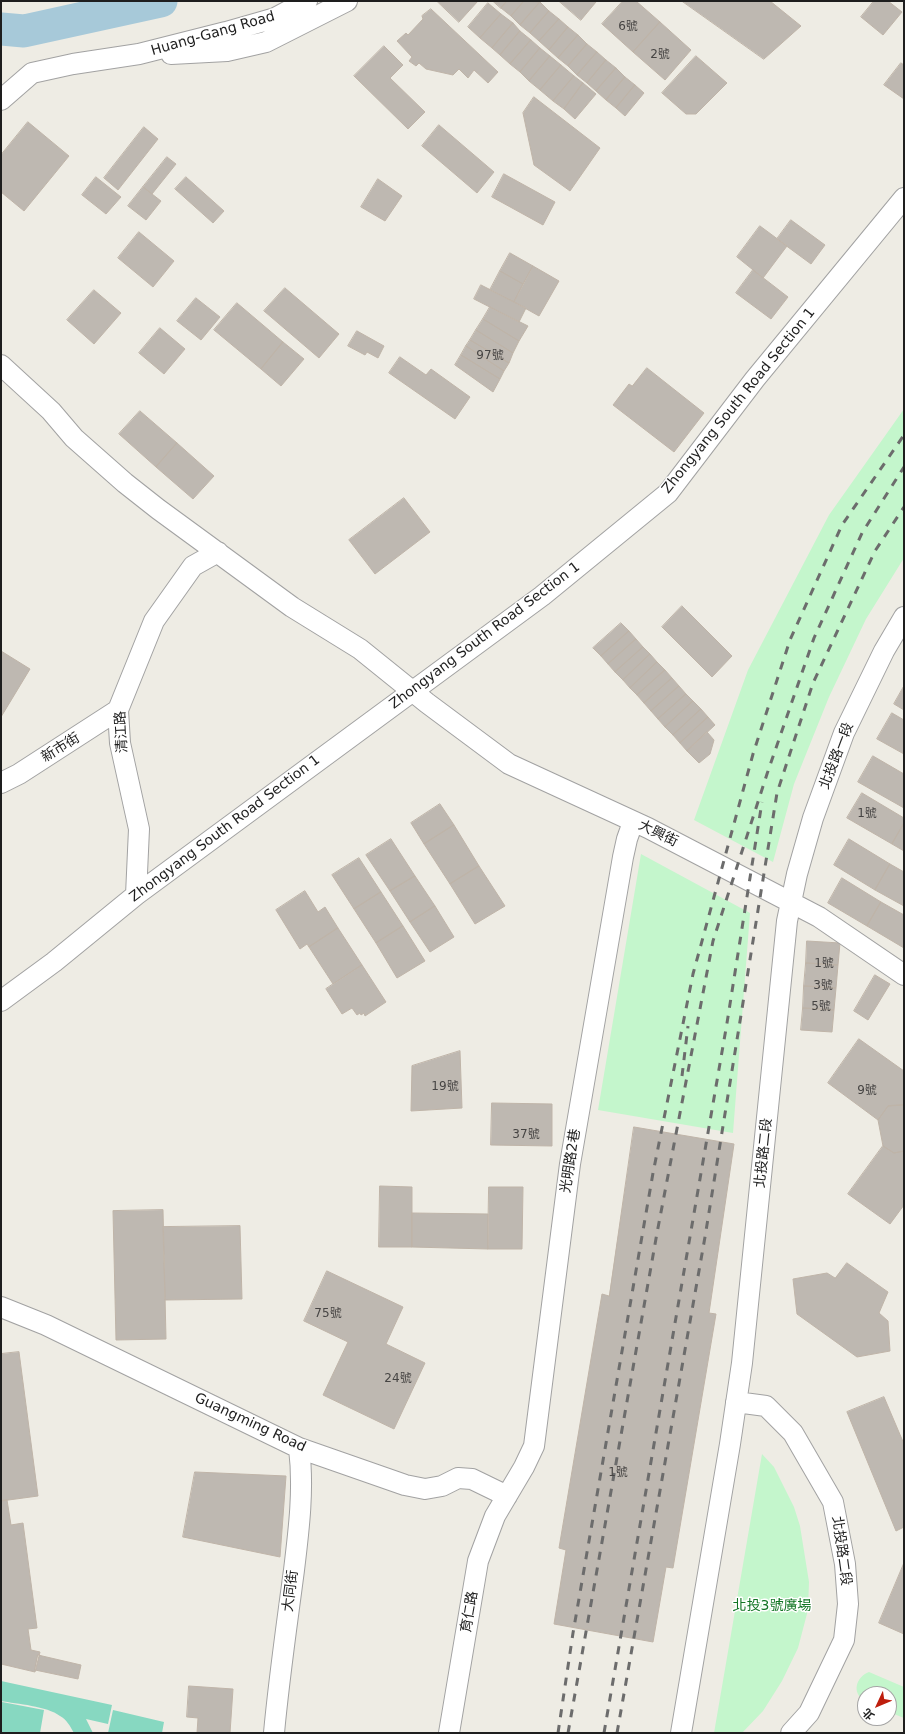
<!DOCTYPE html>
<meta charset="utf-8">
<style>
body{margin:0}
#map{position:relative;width:905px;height:1734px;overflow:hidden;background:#eeece4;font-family:"DejaVu Sans","Noto Sans TC",sans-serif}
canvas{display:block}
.frame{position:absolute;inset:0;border:2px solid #1e1e1e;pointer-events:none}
.north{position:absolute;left:857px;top:1686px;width:40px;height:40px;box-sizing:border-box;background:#fff;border:1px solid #a5a5a5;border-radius:50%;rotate:226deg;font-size:11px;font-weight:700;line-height:16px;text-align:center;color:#1e1e1e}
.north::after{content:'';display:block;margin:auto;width:14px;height:18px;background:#be1e0d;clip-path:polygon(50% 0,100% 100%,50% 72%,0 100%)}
</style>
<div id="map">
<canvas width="905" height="1734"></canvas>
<div class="frame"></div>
<div class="north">北</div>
</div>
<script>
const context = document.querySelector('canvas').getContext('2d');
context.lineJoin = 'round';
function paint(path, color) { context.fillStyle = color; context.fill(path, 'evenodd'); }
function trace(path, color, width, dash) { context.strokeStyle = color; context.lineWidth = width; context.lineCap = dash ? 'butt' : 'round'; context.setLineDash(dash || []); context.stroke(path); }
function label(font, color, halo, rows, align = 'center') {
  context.font = font + ' "DejaVu Sans","Noto Sans TC",sans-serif'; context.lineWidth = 3; context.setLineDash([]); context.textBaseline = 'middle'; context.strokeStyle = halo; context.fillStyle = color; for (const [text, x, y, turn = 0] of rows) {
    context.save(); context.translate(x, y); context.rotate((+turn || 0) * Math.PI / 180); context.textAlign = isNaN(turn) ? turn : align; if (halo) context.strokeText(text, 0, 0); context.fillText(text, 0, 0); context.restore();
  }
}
const park = new Path2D(`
 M904 409V558L866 619 829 697 794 784 773 862 694 820 748 670 829 515Z
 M641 854 750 913 733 1133 598 1110Z
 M762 1454 774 1467 794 1507 800 1526 809 1582 808 1610 798 1648 782 1681 763 1711 742 1733H714Z
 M869 1672 904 1687V1718L889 1712V1694H865V1701C851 1693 856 1677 869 1672Z`);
const pitch = new Path2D(`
 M1 1681 112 1705 108 1724 86 1719 93 1733H74C70 1726 67 1720 60 1716 47 1706 17 1704 1 1701Z
 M2 1702 44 1710 40 1733H1Z
 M113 1710 164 1722 162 1733H108Z`);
const river = new Path2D(`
 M1 29 24 31 161 1`);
const building = new Path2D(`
 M437 1H478L459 22Z
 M493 1H507L501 8Z
 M507 1H524L511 16 501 8Z
 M524 1 540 2 520 25 511 16Z
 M559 1H595L596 2 581 20Z
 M623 1H636L660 22 633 52 602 24Z
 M682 1H770L801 26 764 59Z
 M874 1H888L902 12 883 35 861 17Z
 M540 2 549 11 530 33 520 25Z
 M488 3 501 14 480 38 468 27Z
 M431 9 498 72 488 83 474 70 468 78 459 69 453 75 426 69 419 63 416 66 409 61 412 57 397 41 406 33 408 35 423 19 422 16Z
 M549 11 559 19 539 41 530 33Z
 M501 14 513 23 492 48 480 38Z
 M559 19 568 27 549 50 539 41Z
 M660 22 691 50 665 80 633 52Z
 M513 23 520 31 500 55 492 48Z
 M568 27 578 35 558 58 549 50Z
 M520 31 531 40 510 64 500 55Z
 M578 35 587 44 568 66 558 58Z
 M531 40 540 48 520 72 510 64Z
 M587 44 597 52 577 75 568 66Z
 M384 46 403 65 390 78 425 112 408 129 354 76Z
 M540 48 550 56 529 81 520 72Z
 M597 52 606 60 587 83 577 75Z
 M550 56 561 65 540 90 529 81Z
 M696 56 727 83 696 114H686L662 93Z
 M606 60 616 68 596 91 587 83Z
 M901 63 904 65V99L884 85Z
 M561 65 574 76 553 101 540 90Z
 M616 68 625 77 606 100 596 91Z
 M574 76 583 83 564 109 553 101Z
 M625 77 635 85 616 108 606 100Z
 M583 83 596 94 575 119 564 109Z
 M635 85 644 93 625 116 616 108Z
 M534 97 600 148 570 191 534 165 523 113Z
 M28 122 69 156 24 211 1 192V155Z
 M439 125 494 172 477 193 422 146Z
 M144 127 158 139 118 190 104 178Z
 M167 157 176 164 152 194 143 187Z
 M504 174 555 202 543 225 492 197Z
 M96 177 121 197 106 214 82 195Z
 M186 177 224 211 213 223 175 189Z
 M378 179 402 196 385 221 361 207Z
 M143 187 161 201 146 220 128 206Z
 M791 220 825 245 811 264 777 239Z
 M760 226 787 246 763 278 737 257Z
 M139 232 174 261 153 287 118 258Z
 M510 253 533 266 523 284 500 271Z
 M533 266 559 281 539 316 514 302Z
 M753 270 788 297 771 319 736 293Z
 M500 271 523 284 514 302 490 290Z
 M481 285 526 308 519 322 474 299Z
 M285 288 339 334 319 358 264 311Z
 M94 290 121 313 94 344 67 320Z
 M196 298 220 317 201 340 177 321Z
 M237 303 283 342 261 369 214 330Z
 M490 307 528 326 519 341 483 319Z
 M483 319 519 341 513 353 476 330Z
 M160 328 185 349 164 374 139 353Z
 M476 330 513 353 509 363 470 340Z
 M357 331 384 346 378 358 367 352 365 355 348 346Z
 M470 340 509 363 504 371 466 346Z
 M283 342 304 359 281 386 261 369Z
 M466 346 504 371 500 379 461 355Z
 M461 355 500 379 493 392 455 365Z
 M400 357 426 375 431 369 470 397 455 419 389 373Z
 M647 368 704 413 674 452 613 405 629 384 632 386Z
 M140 411 177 443 156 467 119 434Z
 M177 443 214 476 193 499 156 467Z
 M404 498 430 532 375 574 349 540Z
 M682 606 732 656 712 677 662 627Z
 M621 623 629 631 601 656 593 648Z
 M629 631 636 639 608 664 601 656Z
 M636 639 643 647 615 672 608 664Z
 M643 647 650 654 623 680 615 672Z
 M1 651 30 669 1 717Z
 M650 654 657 662 630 688 623 680Z
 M657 662 665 670 637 695 630 688Z
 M665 670 672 678 644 703 637 695Z
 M672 678 679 686 651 711 644 703Z
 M679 686 686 694 658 719 651 711Z
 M904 686V710L894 704Z
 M686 694 693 701 665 727 658 719Z
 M693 701 701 709 673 735 665 727Z
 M701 709 708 717 680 743 673 735Z
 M892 713 904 720V754L877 739Z
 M708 717 715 725 687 751 680 743Z
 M707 732 714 740 710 754 699 763 687 751Z
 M873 756 904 774V808L858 782Z
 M862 793 904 818V823L892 844 847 818Z
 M440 804 454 825 424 844 411 823Z
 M904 823V851L892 844Z
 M454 825 479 866 450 884 424 844Z
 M391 839 415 876 390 891 366 855Z
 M849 839 890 864 875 890 834 865Z
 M359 858 381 892 354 909 332 875Z
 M890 864 904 872V906L875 890Z
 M479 866 505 906 475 924 450 884Z
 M415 876 435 906 410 922 390 891Z
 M842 878 881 902 867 926 828 903Z
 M305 891 318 912 325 907 338 928 309 947 307 944 300 949 276 910Z
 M381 892 403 926 376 943 354 909Z
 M881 902 904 915V948L867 926Z
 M435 906 454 937 430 952 410 922Z
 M403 926 425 961 397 978 376 943Z
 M338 928 362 965 333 984 309 947Z
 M807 941 840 943 838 965 806 963Z
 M806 963 838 965 836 988 804 986Z
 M362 965 386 1002 365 1016 364 1013 361 1015 360 1013 357 1015 352 1008 342 1014 326 989Z
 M875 975 890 984 868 1020 854 1011Z
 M804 986 836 988 834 1010 803 1008Z
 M803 1008 834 1010 832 1032 801 1030Z
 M859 1039 904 1071V1105L888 1106 878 1120 828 1083Z
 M460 1051 462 1108 411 1111 412 1066Z
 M492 1103 552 1104V1146L491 1145Z
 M904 1105V1151L894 1153 883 1146 878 1120 888 1106Z
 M634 1127 734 1144 709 1313 716 1314 673 1568 666 1567 653 1642 554 1624 566 1550 559 1548 602 1294 609 1296Z
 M883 1146 894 1153 904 1151V1205L890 1224 848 1194Z
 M380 1186 412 1187V1247H379Z
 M489 1187H523L522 1249H488Z
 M163 1210 166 1339 116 1340 113 1211Z
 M412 1213 488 1214V1249L412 1247Z
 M240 1226 242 1299 165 1300 163 1227Z
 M847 1263 888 1292 879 1313 888 1321 890 1351 857 1357 797 1314 793 1279 827 1273 835 1278Z
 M327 1271 403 1307 386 1344 425 1363 394 1429 323 1395 348 1342 304 1321Z
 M19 1352 38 1496 1 1501V1354Z
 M884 1397 904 1444V1527L896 1531 847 1412Z
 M195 1472 286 1476 280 1557 183 1537Z
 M7 1500 11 1525 23 1523 37 1628 28 1629 31 1650 40 1652 35 1672 1 1664V1501Z
 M904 1563V1634L879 1623Z
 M38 1655 81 1665 78 1679 35 1670Z
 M189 1686 233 1689 230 1733H197L198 1718 187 1717Z`);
const minor = new Path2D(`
 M171 54 227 51 266 42 347 1
 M1 100 32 73 73 64 139 54 226 32 275 18 307 1
 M1 365 51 411 74 438 125 483 158 509 292 607 360 649 427 703 509 764 648 828 819 917 904 975
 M1 783 19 774 118 710
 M136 895 139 829 120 743 118 710 154 621 193 566 218 552
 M1 1001 54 962 136 895 542 596 668 493 755 379 904 198
 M1 1307 46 1325 299 1448 405 1485 425 1489 442 1486 458 1478 472 1479 507 1496
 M736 1402 766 1406 793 1433 833 1502 845 1564 848 1604 844 1640 809 1713 791 1733
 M274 1733C279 1678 287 1624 294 1570 299 1529 304 1488 299 1448
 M449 1733 478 1561 495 1516 524 1467 534 1446 570 1164 623 857 627 839 633 822
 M681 1733 730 1444 742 1363 787 921 797 874 813 818 844 733 884 651 904 617`);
const rail = new Path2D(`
 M682 1076 688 1026
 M558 1733 573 1633 653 1173 693 974 753 754 790 640 842 525 904 435
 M568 1733 657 1233 713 941 767 774 814 638 862 533 904 467
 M604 1733 727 1023 762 802
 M617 1733 705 1237 777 793 813 683 875 551 904 507`);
const numberNames = [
 ["6號",628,27],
 ["2號",660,55],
 ["97號",490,356],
 ["1號",867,814],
 ["1號",824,964],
 ["3號",823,986],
 ["5號",821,1007],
 ["19號",445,1087],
 ["9號",867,1091],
 ["37號",526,1135],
 ["75號",328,1314],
 ["24號",398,1379],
 ["1號",618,1473]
];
const streetNames = [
 ["Huang-Gang Road",213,34,-16],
 ["Zhongyang South Road Section 1",739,401,-51],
 ["Zhongyang South Road Section 1",485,636,-37],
 ["清江路",122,732,-93],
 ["新市街",61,748,-32],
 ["北投路一段",837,756,-69],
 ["Zhongyang South Road Section 1",225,829,-37],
 ["大興街",658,834,26],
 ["北投路二段",764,1153,-84],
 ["光明路2巷",571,1161,-81],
 ["Guangming Road",250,1423,25],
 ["北投路二段",841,1551,82],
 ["大同街",291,1591,-83],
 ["育仁路",470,1612,-80]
];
const parkNames = [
 ["北投3號廣場",772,1606]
];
paint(park, '#c4f6cc');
paint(pitch, '#87d8c1');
trace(river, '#a7c9d9', 33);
paint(building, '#beb8b1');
trace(building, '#bfb4a8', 1);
trace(minor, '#a2a2a2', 22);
trace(minor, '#fff', 20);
trace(rail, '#6c6c6c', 3, [8, 8]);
label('12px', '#464443', null, numberNames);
label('14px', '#1e1e1e', '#fff', streetNames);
label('14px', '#127524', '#fff', parkNames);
</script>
